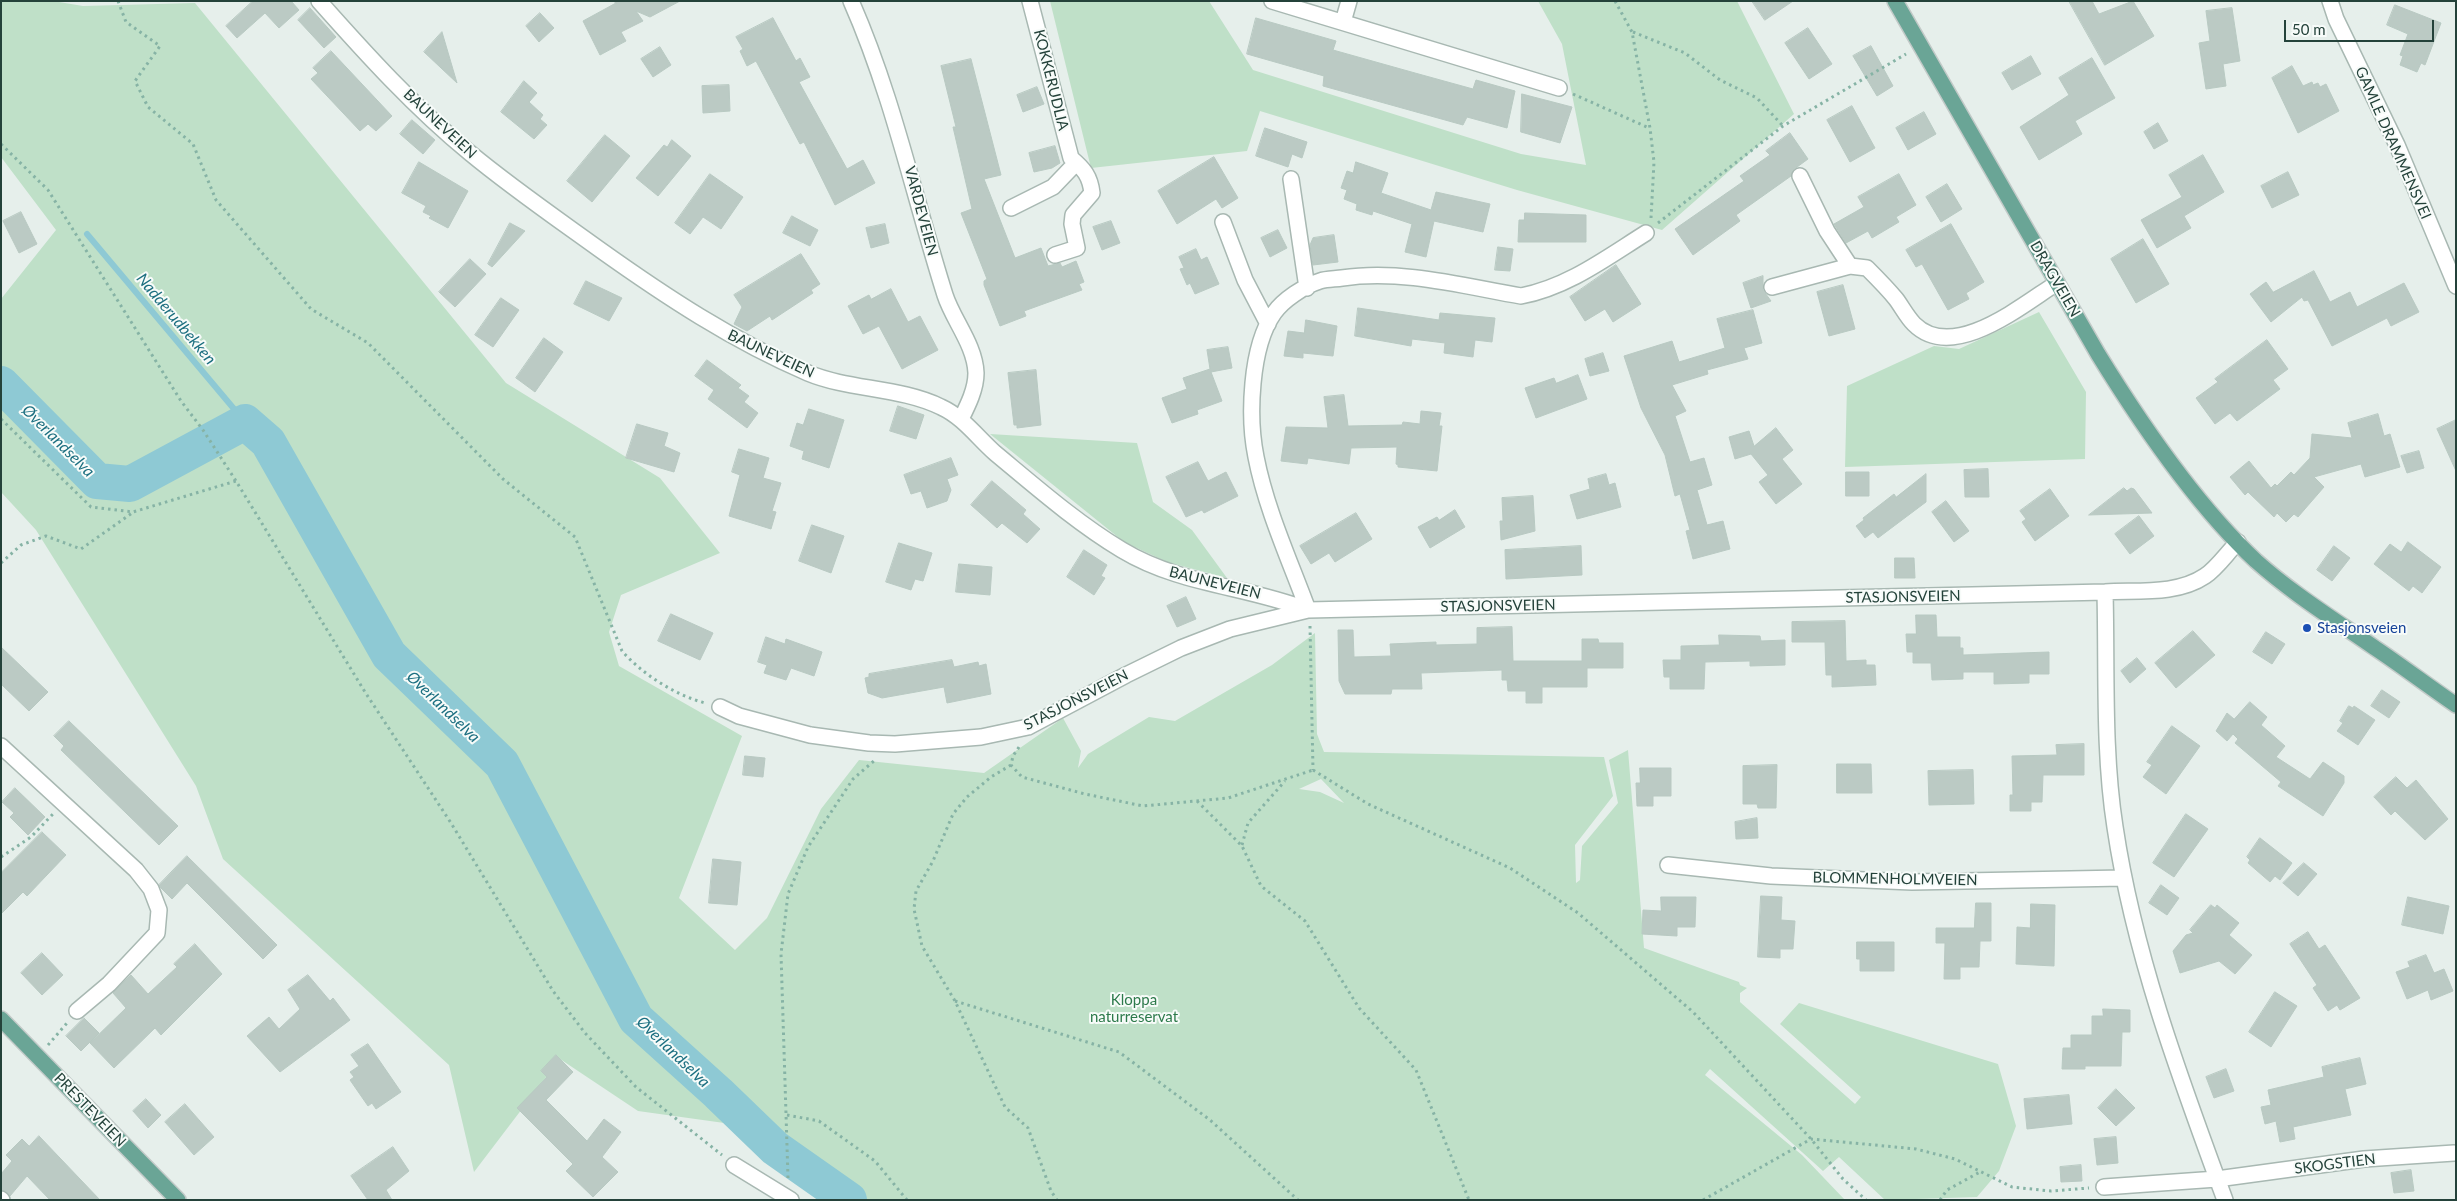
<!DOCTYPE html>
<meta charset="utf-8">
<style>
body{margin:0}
#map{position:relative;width:2457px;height:1201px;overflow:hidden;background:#e6efeb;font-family:Lato,sans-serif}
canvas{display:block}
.frame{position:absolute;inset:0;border:2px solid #24423a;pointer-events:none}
.scale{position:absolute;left:2284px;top:20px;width:150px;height:22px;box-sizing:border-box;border:2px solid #24423a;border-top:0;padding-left:6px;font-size:15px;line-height:18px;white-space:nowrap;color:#24423a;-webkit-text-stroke:4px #f7fbf9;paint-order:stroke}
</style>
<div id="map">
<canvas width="2457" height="1201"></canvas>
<div class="frame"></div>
<div class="scale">50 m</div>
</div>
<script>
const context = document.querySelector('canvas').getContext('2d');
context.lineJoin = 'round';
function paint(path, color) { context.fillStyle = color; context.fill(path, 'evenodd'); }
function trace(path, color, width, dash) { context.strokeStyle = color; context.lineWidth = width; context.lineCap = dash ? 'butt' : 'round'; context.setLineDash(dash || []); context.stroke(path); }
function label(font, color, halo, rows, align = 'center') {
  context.font = font + ' Lato,sans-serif'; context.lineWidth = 4; context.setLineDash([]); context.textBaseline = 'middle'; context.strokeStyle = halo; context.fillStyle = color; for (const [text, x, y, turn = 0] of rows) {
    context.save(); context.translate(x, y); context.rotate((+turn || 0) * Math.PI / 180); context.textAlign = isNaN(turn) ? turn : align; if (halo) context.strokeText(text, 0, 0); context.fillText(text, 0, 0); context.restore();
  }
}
const green = new Path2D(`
 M1 1H53L83 6 195 3 506 383 660 478 720 553 621 595 609 632 619 666 742 736 679 898 735 950 767 918 821 809 859 760 984 773 1063 718 1081 751 1078 768 1088 754 1149 717 1175 721 1272 665 1315 633 1317 734 1324 752 1604 757 1613 796 1575 845 1576 883 1580 880 1582 846 1618 803 1609 760 1628 750 1644 948 1739 982 1740 985 1747 988 1740 993V1002L1855 1104 1861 1097 1780 1024 1799 1003 1998 1064 2016 1126 1999 1171 1977 1197 1885 1200 1839 1157 1823 1171 1710 1069 1705 1075 1802 1155 1845 1200H824L753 1127 638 1111 560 1059 474 1172 449 1065 223 859 196 786 36 530 1 492V299L56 230 1 157ZM1321 779 1344 803 1320 792 1299 789Z
 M1050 1H1209L1253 70 1521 154 1586 165 1562 44 1538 1H1737L1794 114 1662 230 1517 190 1260 111 1247 151 1091 168Z
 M2039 312 2086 392 2085 459 1845 467 1847 386 1934 346 1959 349Z
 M990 434 1137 443 1153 502 1192 530 1227 578 1167 562 1124 542Z`);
const stream = new Path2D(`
 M87 234 245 422`);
const river = new Path2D(`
 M1 384 97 481 130 484 245 422 268 442 389 655 502 764 636 1019 718 1093 775 1148 849 1200`);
const building = new Path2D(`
 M253 1H291L299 10 279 28 265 13 237 38 226 26Z
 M613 1H680L650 17 636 11 643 21 621 32 626 41 600 55 583 21 616 3Z
 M1752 1H1793L1765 20Z
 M2069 1H2092L2099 14 2133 1 2154 36 2105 65Z
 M2395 5 2441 23 2425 65 2421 63 2417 72 2400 65 2403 56 2400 55 2408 34 2387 25Z
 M310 8 336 37 324 48 298 20Z
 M2232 8 2240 61 2223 64 2226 86 2206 89 2199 43 2210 41 2206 11Z
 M540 13 554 28 539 42 526 26Z
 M773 18 796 61 800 58 810 77 799 82 847 169 863 160 875 183 835 205 804 142 800 144 756 61 747 66 740 51 743 49 736 37Z
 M1256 18 1336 41 1333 50 1415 73 1473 89 1476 80 1515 91 1507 128 1467 117 1463 125 1323 86 1324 76 1247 54Z
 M1808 28 1832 64 1809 79 1785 43Z
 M442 32 457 83 424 52Z
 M1871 46 1893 86 1877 96 1853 56Z
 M660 47 671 65 653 77 641 59Z
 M331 51 392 116 376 131 368 124 360 131 311 79 318 73 313 68Z
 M2031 56 2041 74 2012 90 2002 73Z
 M2092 58 2115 98 2075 121 2082 134 2039 160 2020 127 2069 95 2059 78Z
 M971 59 1001 175 984 179 1015 258 1041 248 1048 266 1060 263 1062 267 1076 261 1084 282 1079 284 1082 290 1024 311 1026 316 1000 326 984 285V281L987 279 961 213 972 209 953 127H956L941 66Z
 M2292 66 2303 86 2312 82 2313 85 2318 83 2320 87 2326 84 2339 111 2298 133 2272 78Z
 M524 81 537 93 529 102 543 115 540 119 547 125 534 139 501 112Z
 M729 85 730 111 703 113 702 86Z
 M1037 87 1044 104 1023 112 1017 95Z
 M1522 94 1572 107 1560 143 1521 132Z
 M1852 106 1875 148 1850 162 1827 120Z
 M1924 112 1936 134 1908 150 1896 128Z
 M412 120 435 140 423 154 400 134Z
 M2158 123 2168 141 2154 149 2144 132Z
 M1265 128 1307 142 1302 158 1292 154 1288 167 1256 156Z
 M1790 133 1808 159 1793 170 1791 176 1736 215 1740 221 1693 255 1675 229 1744 181 1740 176 1770 155 1766 151Z
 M605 135 630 156 592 202 567 181Z
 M672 140 691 156 658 196 636 178 664 145 667 147Z
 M1055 146 1060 163 1052 168 1034 172 1029 153Z
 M2203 155 2224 192 2184 216 2191 228 2157 248 2141 220 2182 197 2169 175Z
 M1214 157 1238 198 1222 208 1216 199 1177 224 1158 191Z
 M419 162 468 191 448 228 429 218 431 216 423 212 426 206 402 193Z
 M1356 162 1388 173 1381 193 1431 210 1436 192 1490 204 1483 232 1434 221 1426 257 1405 252 1412 224 1373 211 1372 215 1356 210 1357 204 1344 199 1347 190 1341 188 1347 171 1353 173Z
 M2288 172 2299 195 2272 208 2261 186Z
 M710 174 743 197 721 229 703 217 690 234 675 223Z
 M1899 174 1916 205 1896 217 1899 222 1872 238 1868 231 1846 243 1834 224 1864 207 1858 197Z
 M1947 184 1962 209 1941 222 1926 197Z
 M21 212 37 244 19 253 3 221Z
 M1525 213 1586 215V242H1518L1519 220H1524Z
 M792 216 818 230 810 246 783 233Z
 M1111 221 1120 243 1102 250 1093 227Z
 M510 223 525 231 492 267 488 264Z
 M885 224 889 243 871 248 866 228Z
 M1951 224 1984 282 1966 293 1969 299 1948 310 1922 264 1916 267 1906 250Z
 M1278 230 1287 248 1270 257 1261 238Z
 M1334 235 1338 262 1313 265 1310 245 1313 238Z
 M2143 239 2169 284 2136 303 2111 259Z
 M1498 247 1513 249 1510 271 1495 270Z
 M1196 249 1201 260 1207 257 1219 284 1195 294 1190 283 1187 285 1180 269 1184 268 1179 257Z
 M801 254 820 284 811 290 813 293 772 320 770 316 747 331 734 324 742 307 734 295Z
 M470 259 486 274 455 307 439 292Z
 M1616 265 1641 304 1613 322 1605 309 1585 321 1570 297Z
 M2314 271 2330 302 2350 292 2357 307 2404 283 2419 312 2391 326 2387 318 2332 346 2308 300 2304 301 2302 297 2271 322 2250 294 2266 282 2273 292Z
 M1763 276V290L1771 301 1751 308 1743 283Z
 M586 281 622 298 609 321 574 304Z
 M1843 285 1855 329 1829 336 1817 292Z
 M891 289 908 322 920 316 938 350 902 369 879 326 863 334 848 306 869 295 871 299Z
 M501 298 519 310 493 347 475 335Z
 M1358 308 1439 320 1440 313 1495 318 1492 342 1475 340 1473 357 1444 353 1445 343 1412 339 1411 346 1355 336Z
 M1753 310 1762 343 1744 348 1748 359 1707 370 1708 374 1672 385 1686 411 1675 416 1690 462 1704 458 1712 485 1697 490 1707 525 1723 521 1730 549 1693 559 1686 531 1690 530 1680 494 1675 496 1665 455 1641 408 1624 356 1672 341 1679 362 1725 348 1717 319Z
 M1306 320 1337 326 1333 356 1303 353V358L1284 356 1288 331 1304 333Z
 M544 338 563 352 535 392 516 378Z
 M2267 340 2288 369 2273 380 2280 389 2237 421 2230 413 2215 424 2196 398 2218 382 2215 379Z
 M1228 347 1232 368 1211 372 1222 401 1197 410 1198 414 1172 423 1162 398 1187 389 1183 378 1210 369 1207 350Z
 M1603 353 1609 371 1590 376 1585 359Z
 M707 360 741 385 738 388 749 396 744 402 758 413 747 428 708 399 714 390 695 376Z
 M1036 370 1041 425 1017 428V425H1014L1008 373Z
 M1578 375 1587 399 1536 418 1525 388 1554 378 1556 383Z
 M1344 395 1348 426 1402 425 1403 422 1420 424 1421 411 1441 413 1439 426H1442L1437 471 1398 467V465L1396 464 1397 447 1351 448 1349 464 1308 458 1307 464 1281 461 1286 427 1328 428 1324 397Z
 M898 406 924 415 916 439 890 431Z
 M809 409 844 420 829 468 802 459 804 451 790 446 797 423 803 425Z
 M2378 414 2384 436 2390 434 2400 467 2365 477 2361 464 2314 477 2324 487 2298 517 2294 514 2286 522 2277 513 2274 517 2248 492 2245 495 2230 477 2249 461 2271 488 2275 484 2277 486 2291 472 2294 475 2310 458 2312 434 2352 438 2348 423Z
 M2456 420V471L2437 429Z
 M637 424 668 433 664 446 680 453 674 472 626 458Z
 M1776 428 1793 450 1782 459 1802 484 1776 504 1759 482 1768 475 1751 454 1735 459 1729 437 1749 431 1754 446Z
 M739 449 769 458 763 478 781 483 772 511 776 512 771 529 729 516 740 475 732 472Z
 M2419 451 2424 468 2407 473 2401 456Z
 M951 458 958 475 947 479 951 490 947 501 927 508 921 491 911 494 904 475Z
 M1198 462 1208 481 1226 472 1238 496 1204 513 1202 510 1186 517 1166 477Z
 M1988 469 1989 497H1965L1964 470Z
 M1846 472H1869V496H1846Z
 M1606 474 1609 485 1615 483 1621 507 1577 519 1570 495 1590 489 1588 479Z
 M1926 474V502L1878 538 1873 532 1865 538 1856 526 1864 520 1863 518 1894 494 1896 497Z
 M992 481 1026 510 1023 514 1040 529 1027 543 1002 523 997 528 971 505Z
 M2124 488 2127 491 2131 488 2134 489 2152 513 2089 515Z
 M2050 489 2069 516 2035 541 2022 522 2026 519 2020 511Z
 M1533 496 1535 531 1501 540 1500 521H1503L1502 498Z
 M1946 501 1969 531 1954 542 1932 512Z
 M1455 510 1465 527 1430 548 1418 527 1437 517 1439 520Z
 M1356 513 1372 539 1335 562 1329 553 1311 564 1300 546Z
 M2139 516 2154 536 2130 554 2115 534Z
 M812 525 844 536 831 573 799 561Z
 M2408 542 2441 567 2422 593 2413 586 2409 591 2374 564 2390 544 2401 552Z
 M899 543 932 553 923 581 915 579 911 590 886 582Z
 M1581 546 1582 575 1506 579 1505 550Z
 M2334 546 2350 558 2332 581 2317 570Z
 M1084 550 1107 565 1101 576 1105 578 1094 595 1067 577Z
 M1895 558H1914L1915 578H1895Z
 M959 564 992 567 990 595 956 592Z
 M1186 597 1196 619 1177 627 1167 606Z
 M671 614 713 633 700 660 658 641Z
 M1916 615H1936L1937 637H1960V648H1963V655L2049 652V674H2029V683L1994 684V672H1963V679L1932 680 1931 663H1913V652H1907L1906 634H1916Z
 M1845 621 1846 661 1866 660V665H1875L1876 685 1832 687V675H1826L1825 642H1792V622Z
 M1512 627 1513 661H1582V639H1598L1599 643H1623V668H1587V687H1542V703H1526V691H1508L1507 680H1502V670L1421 673 1422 689H1392L1391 694H1345L1339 681 1338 630H1353L1354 657 1391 656 1390 644 1436 642V645L1477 644V628Z
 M2193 631 2215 655 2176 688 2155 663Z
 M2266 632 2285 644 2272 664 2253 652Z
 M1719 635 1760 636 1761 641 1785 640V665L1750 666V661L1705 662 1704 689H1670V677H1664L1663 660H1681V646L1719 645Z
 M766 637 785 644 786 639 822 652 814 676 791 668 786 680 764 673 767 665 758 662Z
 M1 647 48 692 29 711 1 684Z
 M2137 658 2146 669 2130 683 2121 671Z
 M952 660 954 667 978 662 979 666 986 664 991 694 947 703 944 687 882 698 868 693 865 678 869 677V674Z
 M2382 690 2400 702 2389 718 2371 706Z
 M2250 702 2267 717 2261 725 2285 746 2276 757 2310 779 2323 762 2344 776V783L2323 816 2278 786 2281 782 2235 743 2238 739 2233 734 2227 741 2216 731 2227 713 2234 719Z
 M2349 706 2353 708 2354 706 2375 720 2358 745 2337 731 2343 723 2340 721Z
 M69 721 178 826 159 845 61 750 64 746 54 736Z
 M2172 726 2200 746 2166 794 2143 777 2152 765 2147 762Z
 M2084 744V775H2043L2042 802H2031V811H2010V795H2013L2012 756 2057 755 2056 745Z
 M745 756 765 758 763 777 743 775Z
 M1837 764H1871L1872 793H1837Z
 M1777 765 1776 808H1758L1757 804H1743V766Z
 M1640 768H1671V796H1653V806H1637L1636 783H1640Z
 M1973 770 1974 804 1929 805 1928 771Z
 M2396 777 2407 788 2416 780 2448 819 2425 840 2395 811 2391 815 2374 797Z
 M15 788 45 817 28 835 10 817 14 813 2 802Z
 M2186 814 2208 829 2174 877 2153 863Z
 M1757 818 1758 838 1736 839 1735 822Z
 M42 832 66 855 27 896 23 892 1 914V873Z
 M2260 838 2292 863 2280 880 2275 876 2270 882 2248 863 2250 860 2247 857Z
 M187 856 277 945 263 959 187 883 172 899 161 888 159 885Z
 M713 859 741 862 737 905 709 903Z
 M2304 863 2317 874 2298 896 2283 883Z
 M2161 885 2179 898 2167 915 2149 903Z
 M1761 896 1782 897 1781 920 1795 921 1793 949H1780V958L1758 957Z
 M1661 897H1696L1695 927H1677V936L1642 934 1643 910 1661 911Z
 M2408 897 2449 906 2443 934 2402 925Z
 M1976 903H1991V941H1980L1979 967H1960V979H1944L1945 943H1936V928H1974Z
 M2031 904 2055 905 2054 966 2016 964 2017 927 2030 928Z
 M2211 905 2215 908 2217 905 2239 923 2229 935 2252 955 2235 974 2219 961 2180 973 2173 951 2186 935 2193 933 2190 930Z
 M2308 932 2319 949 2325 945 2360 998 2340 1010 2337 1005 2328 1011 2313 988 2317 985 2290 944Z
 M1857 942H1894V971H1860V959H1857Z
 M195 944 222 974 161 1035 155 1028 114 1068 90 1043 126 1008 113 993 131 975 148 994 177 967 174 964Z
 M42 953 63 975 42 995 21 973Z
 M2426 955 2434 973 2444 969 2453 991 2431 1000 2428 990 2407 999 2396 972 2410 967 2408 962Z
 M308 975 330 1001 333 998 350 1020 280 1072 247 1036 269 1017 279 1029 300 1009 288 990Z
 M2275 992 2297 1006 2271 1047 2249 1032Z
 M2103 1009 2130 1010V1032H2122L2121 1066H2085V1069H2062L2063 1048H2071V1035H2092V1016H2103Z
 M84 1018 99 1033 81 1051 66 1036Z
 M368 1044 401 1092 376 1109 372 1103 368 1106 350 1080 354 1077 350 1072 359 1066 351 1055Z
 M556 1055 573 1072 546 1100 587 1141 604 1119 621 1132 602 1157 618 1172 593 1197 566 1171 573 1164 517 1108 547 1077 541 1071Z
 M2360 1058 2366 1084 2345 1089 2351 1115 2293 1127 2295 1139 2280 1142 2276 1121 2265 1124 2261 1107 2271 1105 2268 1090 2324 1077 2322 1067Z
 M2226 1069 2234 1091 2214 1098 2206 1077Z
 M2116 1089 2135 1108 2116 1126 2098 1108Z
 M2069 1095 2072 1124 2027 1129 2024 1099Z
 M146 1099 161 1115 148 1128 133 1111Z
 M185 1104 214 1137 194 1155 165 1122Z
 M39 1136 80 1179 100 1200H50L27 1176 10 1196 1 1190V1174L12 1161 6 1155 22 1139 29 1146Z
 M2116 1137 2118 1163 2097 1165 2094 1139Z
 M393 1147 409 1171 386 1190 392 1200H368L351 1176Z
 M2081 1165 2082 1181 2061 1182 2060 1167Z
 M2411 1170 2414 1191 2394 1193 2391 1173Z`);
const path = new Path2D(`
 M118 1 126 22 160 46 135 81 148 107 193 144 216 200 311 309 368 343 503 479 575 537 622 651C642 674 675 695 705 703
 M1615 1 1632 32 1650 128 1654 162 1651 218
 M1633 32 1685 53 1720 80 1757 98 1783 126
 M1573 94 1649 128
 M1 144 48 190 181 401 203 430 236 481 365 692 451 823 553 991 585 1033 636 1087 722 1155
 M1658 223 1783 126 1906 54
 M1 419 91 507 133 512 236 481
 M1 563 21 545 46 536 81 549 132 513
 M1310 626 1313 770
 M1019 747 1013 756 1011 765 1022 777 1085 794 1143 806 1228 798 1313 770
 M1011 765 991 777 967 797 953 814 933 861 916 891 914 909 922 946 955 1001 1005 1107 1028 1128 1051 1191 1057 1200
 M1313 770 1368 804 1510 868 1578 913 1693 1012 1811 1139 1843 1179 1866 1200
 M1197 801 1242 846 1261 886 1305 921 1359 1008 1416 1070 1469 1200
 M1242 845 1248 823 1285 781
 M1 857 31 837 53 814
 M955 1001 1119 1052 1210 1120 1298 1200
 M48 1045 67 1023
 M787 1115 819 1121 875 1161 907 1200
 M788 1178 781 954 788 894 808 847 853 779 875 760
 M1703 1200 1811 1139 1916 1149 1955 1159 2012 1187 2051 1191 2089 1188
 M1940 1200 1947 1190 1980 1172`);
const minor = new Path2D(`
 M319 1C366 54 415 108 470 153 511 187 556 218 599 249 665 296 733 341 808 373 849 390 900 387 941 407 963 417 977 437 995 453 1036 487 1077 523 1122 550 1180 585 1247 586 1308 610
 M851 1C893 96 914 197 945 295 953 320 975 345 976 373 976 389 968 405 961 419
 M1030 1 1071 158C1084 169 1090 176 1092 193L1073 215 1072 224 1077 248 1055 255
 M1272 1 1559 88
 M2330 1 2336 19 2397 145 2456 286
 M1343 22 1349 1
 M1800 176 1827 231 1850 266
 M1291 179 1307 288
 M1011 208 1053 187 1076 163
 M1223 222 1245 280 1268 324
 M1646 233C1606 258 1568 287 1521 296 1463 286 1401 269 1342 278 1335 279 1326 279 1320 281 1304 286 1283 300 1274 313 1250 347 1248 418 1256 457 1266 509 1290 561 1308 610L2105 592C2137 590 2177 595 2205 576 2217 568 2227 553 2238 542
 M1772 287 1850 266 1867 268C1877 278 1887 288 1896 299 1902 307 1907 317 1914 324 1953 363 2022 305 2057 283
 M2105 592C2107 670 2103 750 2115 827 2134 955 2180 1078 2225 1200
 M720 707 739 716 810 735 869 743 895 744 981 737 1028 727 1126 675 1181 648 1230 629 1308 610
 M1 746 136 870 151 889 159 910 157 933 109 984 77 1011
 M1668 865 1771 876 1912 882 2123 878
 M734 1165 791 1200
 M2104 1187 2217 1179 2364 1159 2454 1153
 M1 1199 2 1200`);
const major = new Path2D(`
 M1895 1 2098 354C2141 424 2196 505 2256 561 2293 594 2335 620 2375 648 2402 666 2428 686 2456 705
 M1 1019 178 1200`);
const markers = [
 [2307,628,5,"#1a4fb4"]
];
const streetNames = [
 ["KOKKERUDLIA",1051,80,76],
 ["BAUNEVEIEN",440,124,43],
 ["GAMLE DRAMMENSVEI",2393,143,66],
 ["VARDEVEIEN",921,211,75],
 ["DRAGVEIEN",2055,279,60],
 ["BAUNEVEIEN",771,354,25],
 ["BAUNEVEIEN",1215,583,14],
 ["STASJONSVEIEN",1903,597,-1],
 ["STASJONSVEIEN",1498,606,-1],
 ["STASJONSVEIEN",1076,700,-27],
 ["BLOMMENHOLMVEIEN",1895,879,1],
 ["PRESTEVEIEN",90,1110,46],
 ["SKOGSTIEN",2335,1164,-7]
];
const transitNames = [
 ["Stasjonsveien",2317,628]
];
const parkNames = [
 ["Kloppa",1134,1000],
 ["naturreservat",1134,1017]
];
const waterNames = [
 ["Nadderudbekken",176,319,50],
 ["Øverlandselva",58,441,45],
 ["Øverlandselva",443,707,44],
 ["Øverlandselva",673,1052,44]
];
paint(green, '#bfe0c8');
trace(stream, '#8ec9d4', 6);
trace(river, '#8ec9d4', 36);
paint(building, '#bbcac4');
trace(building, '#b8c9c2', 1);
trace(minor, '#a8b8b2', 18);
trace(major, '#c2cac8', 18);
trace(path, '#86b3a5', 3, [2.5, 4]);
trace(minor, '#fff', 15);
trace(major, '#6aa596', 15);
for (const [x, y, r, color] of markers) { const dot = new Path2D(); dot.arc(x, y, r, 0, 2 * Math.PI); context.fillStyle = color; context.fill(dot); trace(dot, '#f7fbf9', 2); }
label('15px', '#24423a', '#f7fbf9', streetNames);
label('15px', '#164399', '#f7fbf9', transitNames, 'left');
label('15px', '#2d7a4b', '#f7fbf9', parkNames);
label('italic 16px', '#1c6f80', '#f7fbf9', waterNames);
</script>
